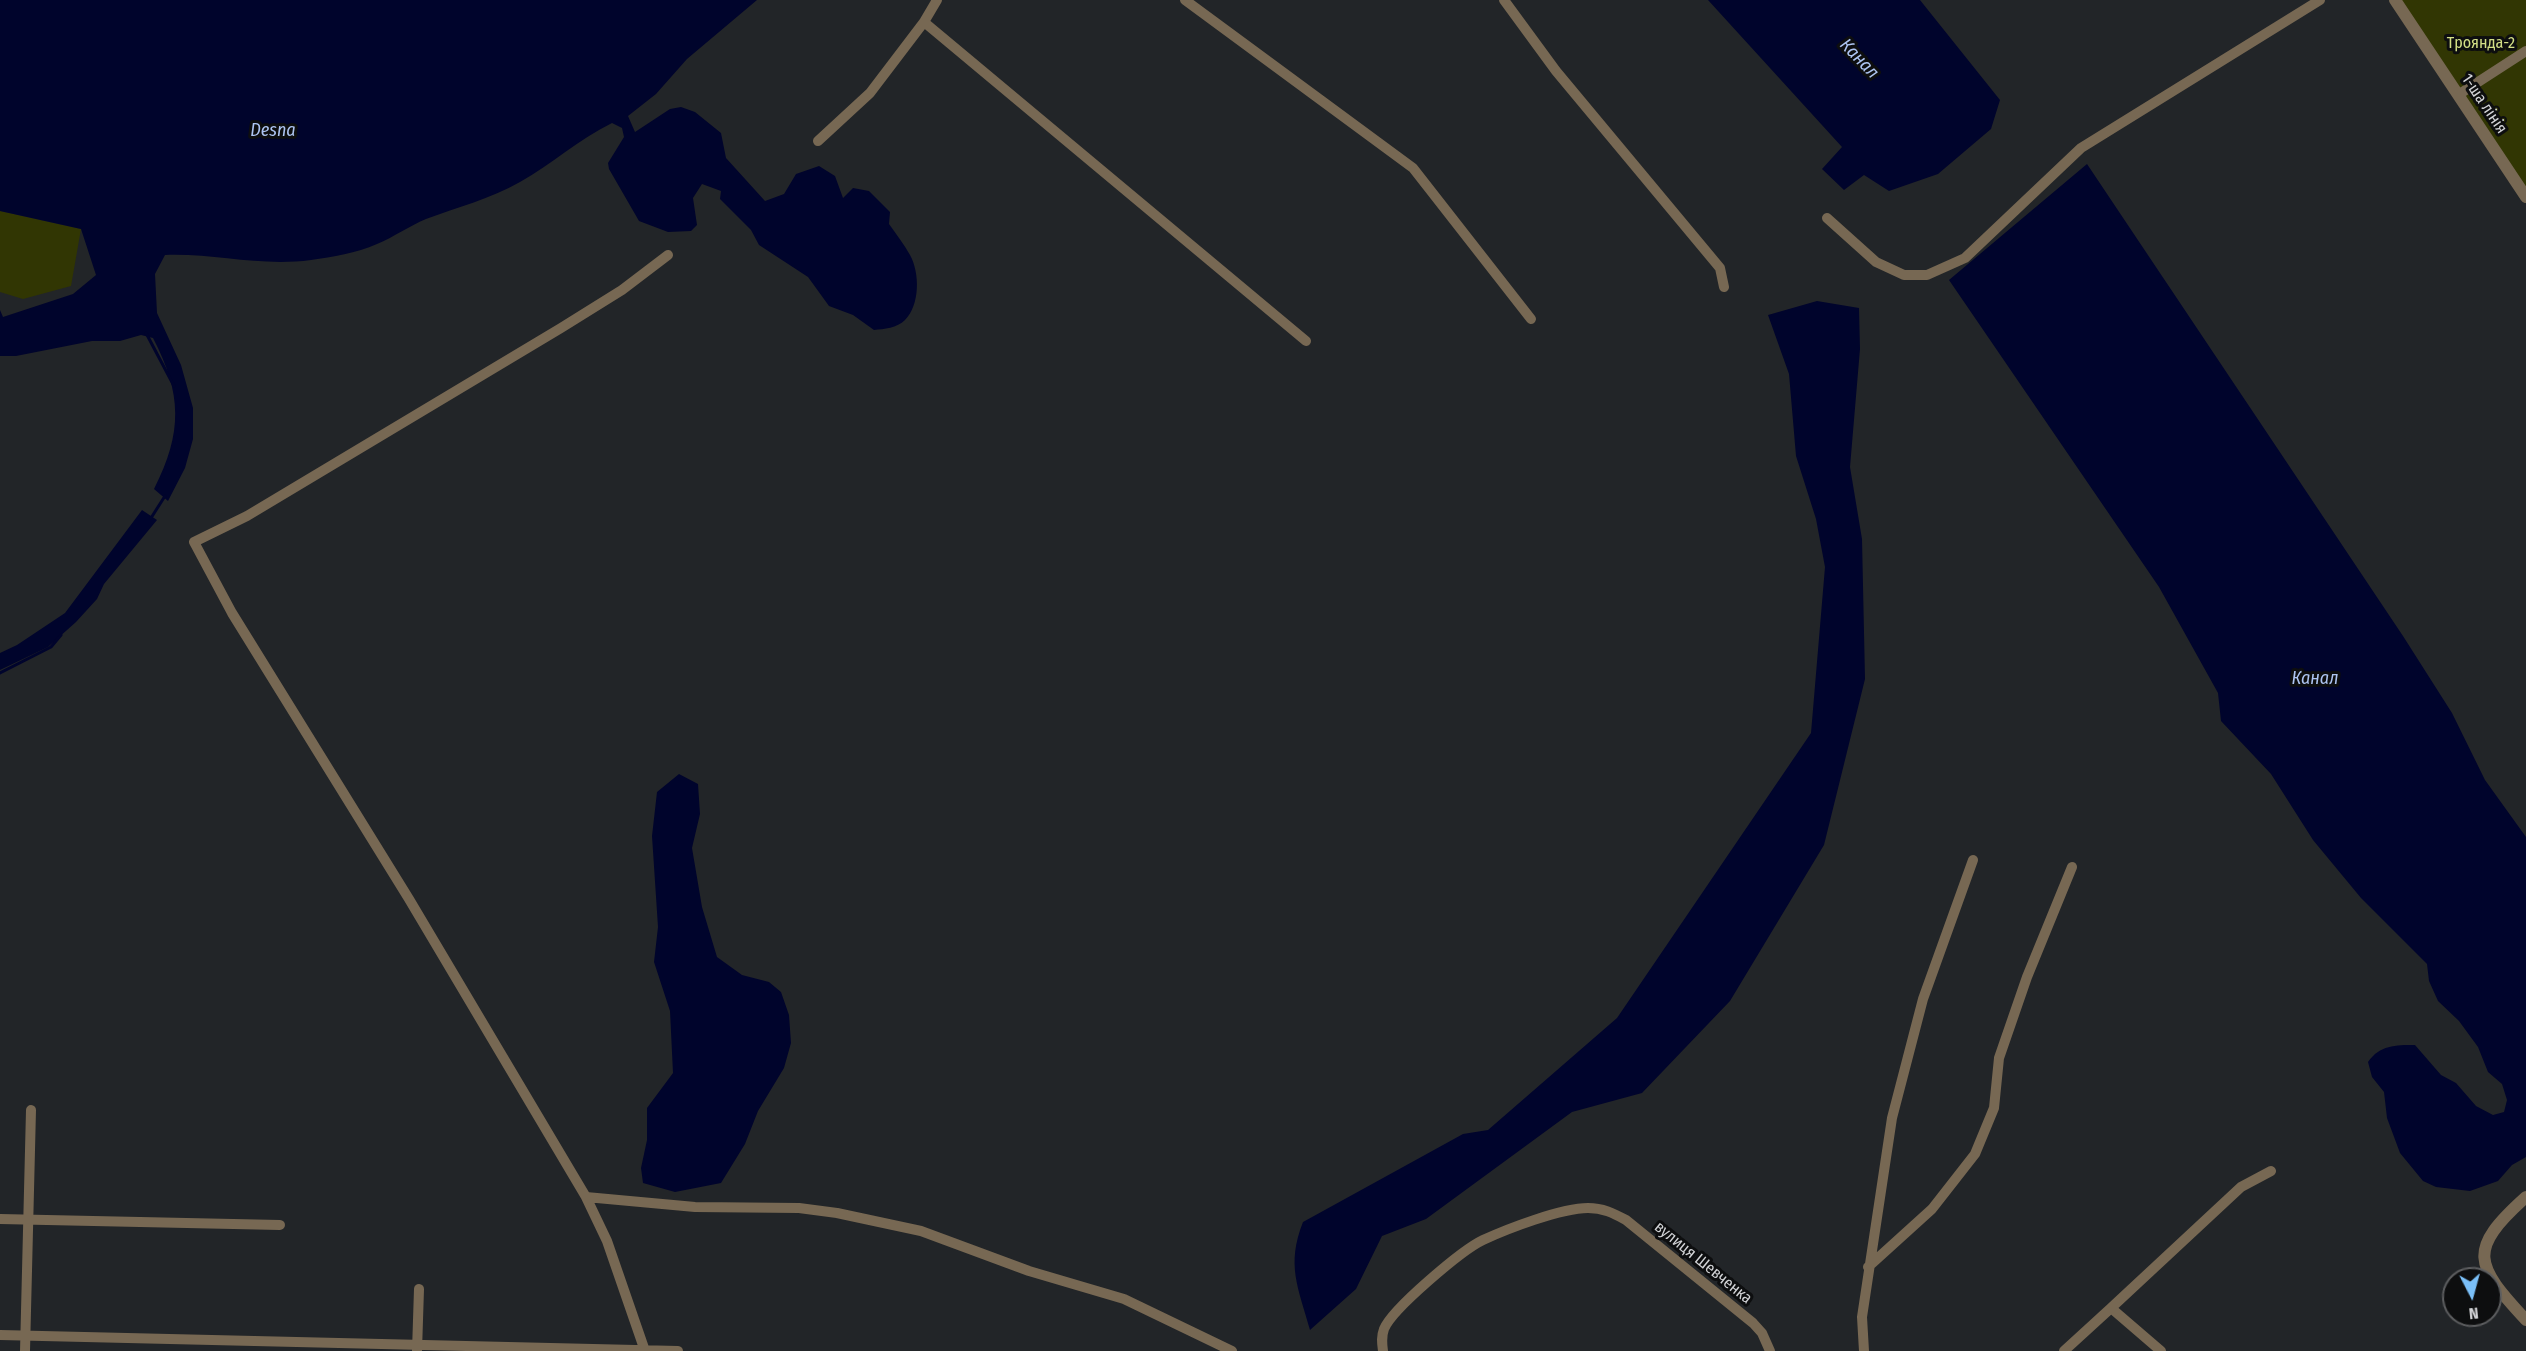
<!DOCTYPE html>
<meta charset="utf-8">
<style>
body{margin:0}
#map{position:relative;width:2526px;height:1351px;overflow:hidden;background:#222528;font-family:"Fira Sans Condensed",sans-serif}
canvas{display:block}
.north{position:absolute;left:2442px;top:1267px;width:60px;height:60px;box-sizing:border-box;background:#0d0e0f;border:2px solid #5c5d5f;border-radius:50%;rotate:174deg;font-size:16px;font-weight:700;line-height:24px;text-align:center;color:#d2d3d6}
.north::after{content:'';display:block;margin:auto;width:21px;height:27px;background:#7abff8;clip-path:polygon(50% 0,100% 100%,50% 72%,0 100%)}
</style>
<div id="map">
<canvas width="2526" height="1351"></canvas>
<div class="north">N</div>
</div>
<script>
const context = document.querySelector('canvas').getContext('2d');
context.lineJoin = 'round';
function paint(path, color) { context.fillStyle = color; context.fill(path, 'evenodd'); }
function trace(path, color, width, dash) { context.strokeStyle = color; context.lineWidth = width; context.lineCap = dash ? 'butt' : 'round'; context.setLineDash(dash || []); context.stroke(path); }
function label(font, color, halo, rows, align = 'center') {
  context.font = font + ' "Fira Sans Condensed",sans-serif'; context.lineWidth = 6; context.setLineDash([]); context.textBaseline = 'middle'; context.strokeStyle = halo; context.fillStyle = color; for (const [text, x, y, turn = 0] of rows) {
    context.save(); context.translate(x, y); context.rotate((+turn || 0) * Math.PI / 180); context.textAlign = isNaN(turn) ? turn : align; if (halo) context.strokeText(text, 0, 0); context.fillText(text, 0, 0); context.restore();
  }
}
const green = new Path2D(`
 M2399 0H2526V190Z
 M0 211 81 229 71 286 23 299 0 292Z`);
const water = new Path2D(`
 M0 0H757L687 59 656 94 628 116 635 132 670 109 681 107 695 112 721 133 726 158 765 201 784 194 796 174 819 166 835 176 843 198 853 188 869 191 890 212 889 224C896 234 904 244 910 255 920 273 920 305 905 320 897 328 884 329 874 330L853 315 829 306 808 277 759 245 751 230 720 199 721 191 702 184 693 198 697 225 691 231 668 232 639 221 609 169 608 163 624 137 622 128 612 123C579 139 552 164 520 182 490 199 458 207 426 219 409 226 394 237 377 244 356 253 333 257 311 260 260 267 214 253 165 255L155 274 157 313 181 365 193 408V439L185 468 168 501 154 489C183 432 182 394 153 338L141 335 120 341H92L16 356H0V310L3 317 73 294 96 275 81 229 0 211Z
 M1708 0H1920L2000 100 1991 129 1938 174 1889 191 1864 175 1844 190 1822 169 1842 147Z
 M2087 164 2403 636 2452 713 2485 780 2526 837V1157L2512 1165 2498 1181 2470 1191 2436 1187 2423 1181 2400 1153 2387 1118 2384 1092 2372 1077 2368 1062C2380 1045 2395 1045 2415 1045L2441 1075 2456 1083 2476 1106 2493 1115 2504 1112 2507 1100 2502 1084 2488 1072 2478 1047 2459 1021 2438 1001 2429 981 2427 964 2361 898 2313 840 2271 774 2221 721 2218 693 2159 587 1949 280Z
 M1817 301 1859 308 1860 349 1850 467 1862 539 1865 679 1824 845 1730 1001 1642 1093 1572 1112 1426 1219 1382 1236 1356 1289 1310 1330C1298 1287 1286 1265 1303 1222L1463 1134 1488 1130 1617 1018 1811 733 1825 567 1816 519 1796 456 1789 374 1768 315Z
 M142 510 157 520 104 584 97 599 76 622 48 647 0 670V653L17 645 65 613Z
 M679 774 698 784 700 814 692 848 702 907 717 957 742 975 769 982 781 992 789 1015 791 1043 784 1068 758 1111 745 1144 721 1183 675 1192 643 1183 641 1168 647 1140V1108L673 1073 670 1011 654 962 658 927 652 836 657 792Z`);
const stream = new Path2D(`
 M146 333 174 386
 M151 518 165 496
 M0 673 51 647 61 635`);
const minor = new Path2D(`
 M1185 0 1413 168 1531 319
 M1504 0 1556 71 1720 268 1724 287
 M924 22 1306 341
 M2458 95 2526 51
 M818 141 870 93 924 22 937 0
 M1827 218 1876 262 1904 275H1927L1965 258 2081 148 2320 0
 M586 1197 695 1207 799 1208 837 1213 921 1231 1029 1271 1124 1299 1232 1351
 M0 1219 280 1225
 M1868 1267 1932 1209 1975 1154 1994 1108 1999 1058 2027 977 2072 867
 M2111 1308 2241 1187 2271 1171
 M0 1335 678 1351
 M25 1351 31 1110
 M417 1351 419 1289
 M645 1351 607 1241 586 1197 409 899 232 613 194 542 247 516 561 328 622 290 668 255
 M1383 1351C1382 1343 1381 1337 1384 1329 1392 1309 1462 1250 1483 1240 1507 1229 1561 1208 1588 1208 1603 1208 1613 1213 1626 1220L1753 1323 1762 1333 1770 1351
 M1864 1351 1862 1317 1892 1118 1923 999 1973 860
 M2064 1351 2111 1308 2161 1351`);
const tertiary = new Path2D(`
 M2395 0 2526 197
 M2526 1197C2467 1250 2474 1264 2526 1320`);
const parkNames = [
 ["Троянда-2",2481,44]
];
const streetNames = [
 ["1-ша лінія",2484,104,56],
 ["вулиця Шевченка",1703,1263,39]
];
const waterNames = [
 ["Канал",1859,59,46],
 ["Desna",273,131],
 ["Канал",2315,679]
];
paint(green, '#313603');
paint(water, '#00042c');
trace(stream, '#00042c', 3);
trace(minor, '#776853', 10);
trace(tertiary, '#776853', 12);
label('16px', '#d3df86', '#0d0e0f', parkNames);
label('16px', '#d2d3d6', '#0d0e0f', streetNames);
label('italic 18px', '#adc4f1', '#0d0e0f', waterNames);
</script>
